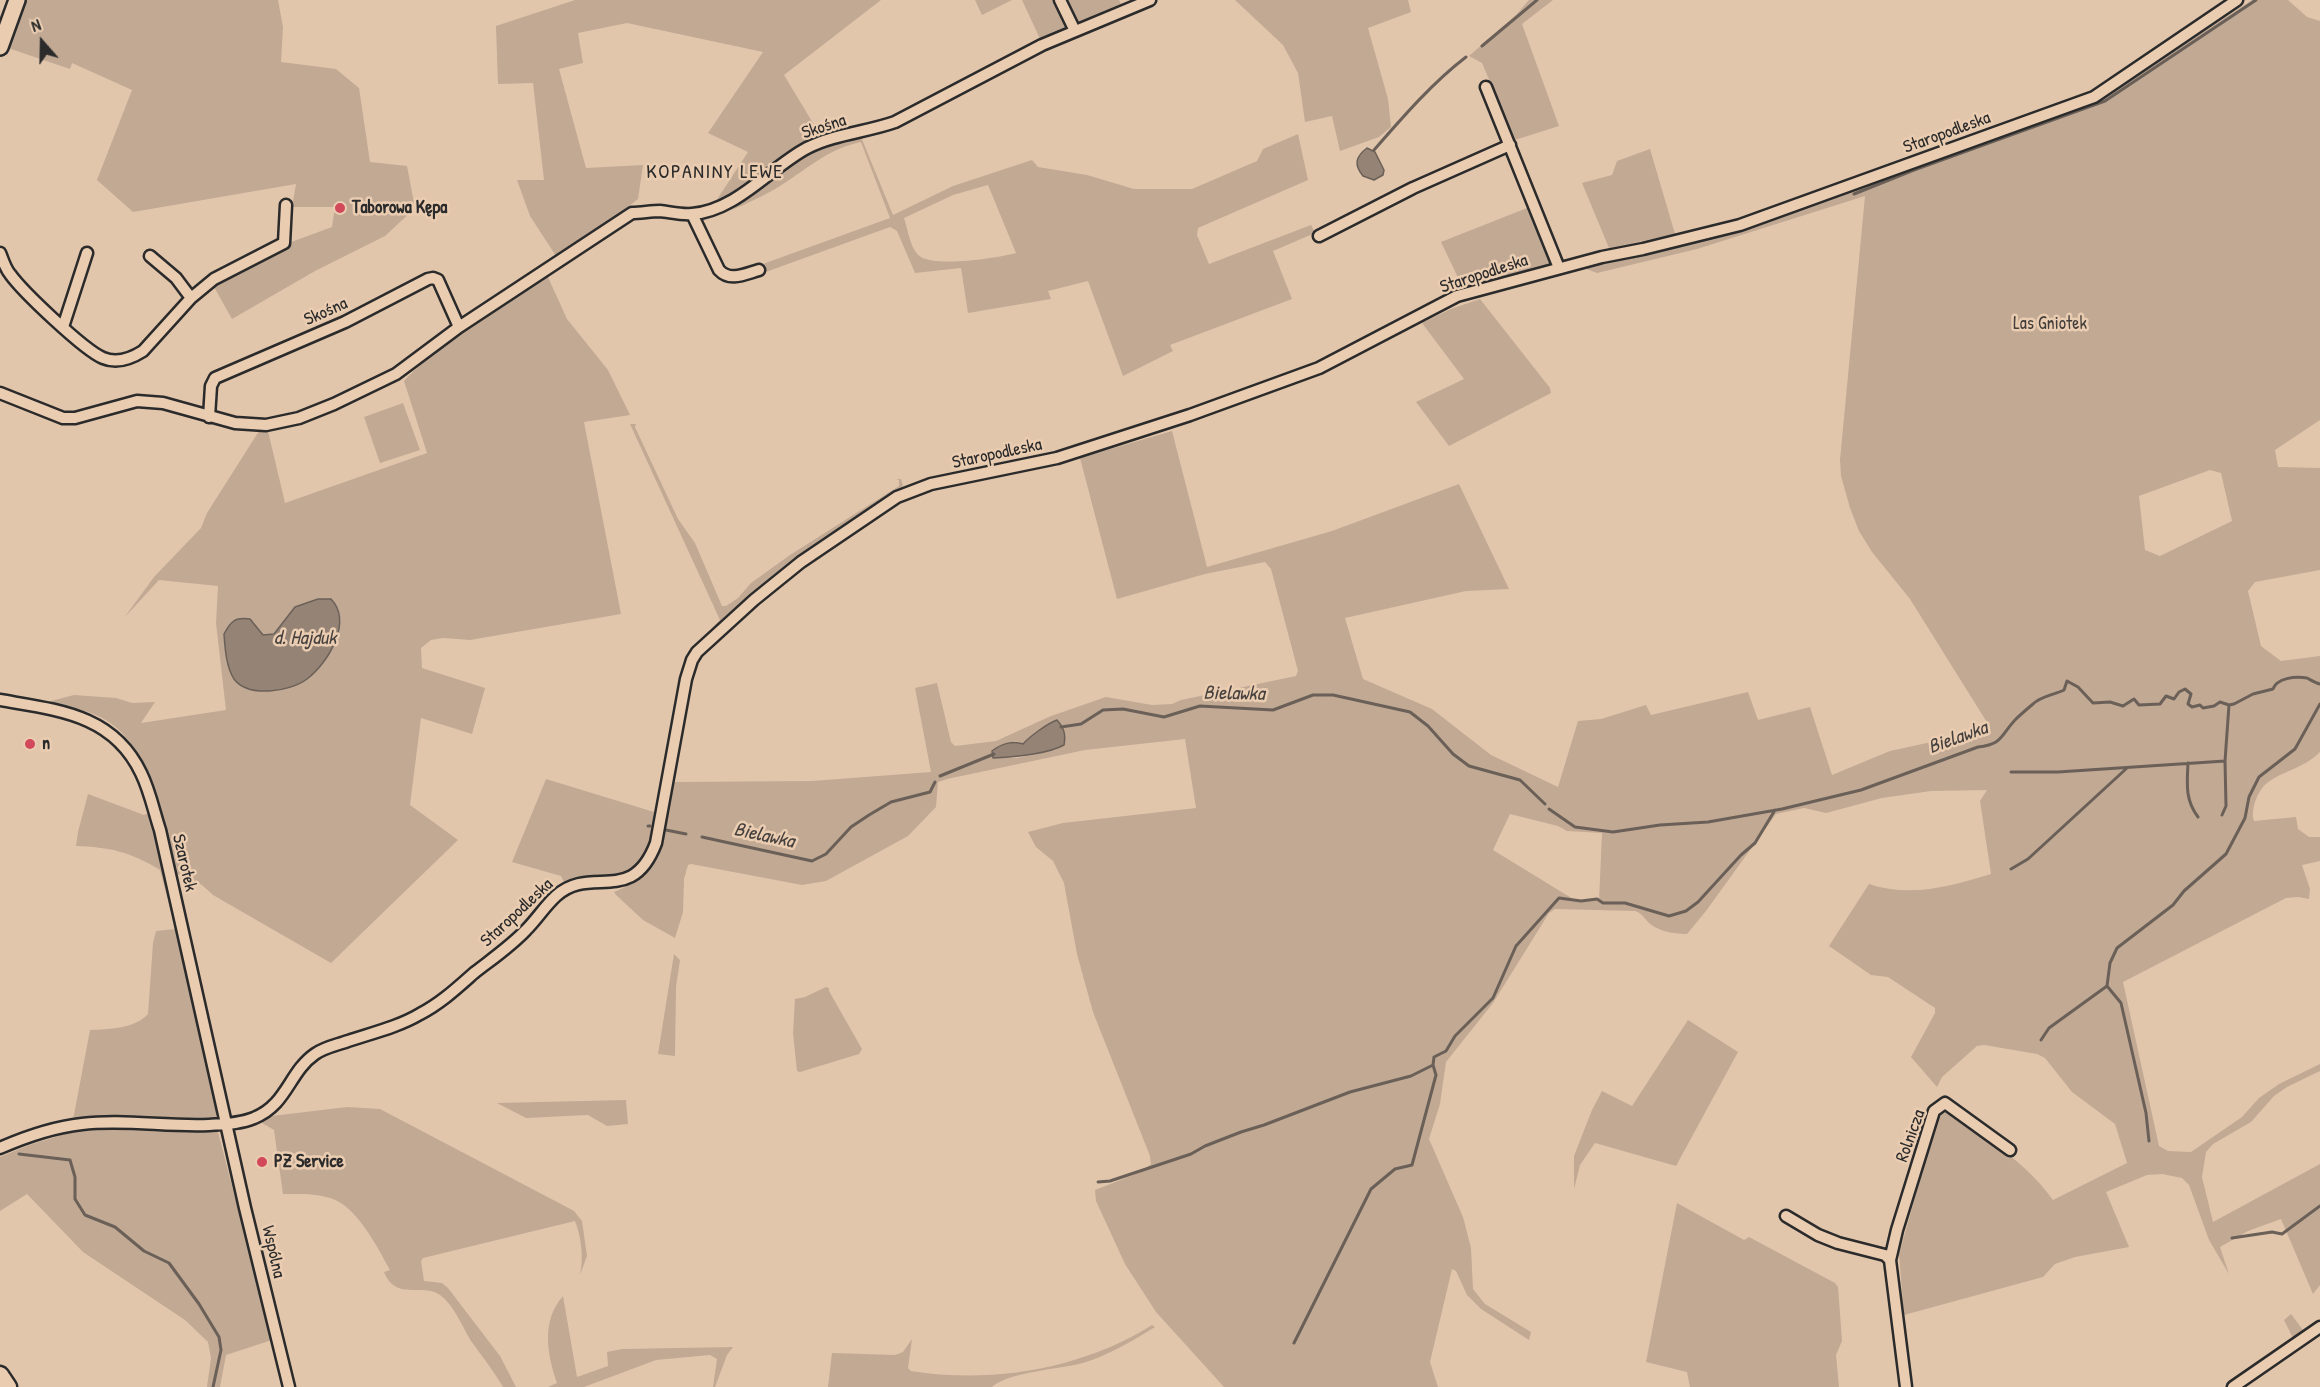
<!DOCTYPE html>
<meta charset="utf-8">
<style>
body{margin:0}
#map{position:relative;width:2320px;height:1387px;overflow:hidden;background:#e2c6ac;font-family:"Patrick Hand",sans-serif}
canvas{display:block}
.north{position:absolute;left:12px;top:12px;width:60px;height:60px;-webkit-text-stroke:4px #eaccb1;paint-order:stroke;rotate:340deg;font-size:16px;font-weight:700;line-height:24px;text-align:center;color:#2b2b2b}
.north::after{content:'';display:block;margin:auto;width:21px;height:27px;background:#2b2b2b;clip-path:polygon(50% 0,100% 100%,50% 72%,0 100%)}
</style>
<div id="map">
<canvas width="2320" height="1387"></canvas>
<div class="north">N</div>
</div>
<script>
const context = document.querySelector('canvas').getContext('2d');
context.lineJoin = 'round';
function paint(path, color) { context.fillStyle = color; context.fill(path, 'evenodd'); }
function trace(path, color, width, dash) { context.strokeStyle = color; context.lineWidth = width; context.lineCap = dash ? 'butt' : 'round'; context.setLineDash(dash || []); context.stroke(path); }
function label(font, color, halo, rows, align = 'center') {
  context.font = font + ' "Patrick Hand",sans-serif'; context.lineWidth = 5; context.setLineDash([]); context.textBaseline = 'middle'; context.strokeStyle = halo; context.fillStyle = color; for (const [text, x, y, turn = 0] of rows) {
    context.save(); context.translate(x, y); context.rotate((+turn || 0) * Math.PI / 180); context.textAlign = isNaN(turn) ? turn : align; if (halo) context.strokeText(text, 0, 0); context.fillText(text, 0, 0); context.restore();
  }
}
const green = new Path2D(`
 M27 0H278L283 27 281 62 336 69 359 88 370 162 407 166 415 208 385 236 315 271 232 319 213 285 286 244 332 227 335 207H292L296 184 133 212 97 180 132 90 72 63 70 69 8 48Z
 M575 0H881L784 75 822 138 721 201H716L748 152 708 133 763 52 627 23 578 33 583 63 559 69 586 168 643 165 638 199 607 223 556 256 530 216 517 180H544L533 83 498 84 496 26Z
 M975 0H1012L982 15Z
 M1022 0H1119L1121 4 1041 41Z
 M1235 0H1408L1411 12 1368 28 1388 99 1391 127 1379 137 1340 151 1332 116 1305 122 1298 73 1283 45Z
 M1529 0H1553L1522 24 1559 126 1515 140 1482 63 1469 56 1516 15Z
 M2252 0H2288L2307 17 2320 21V420L2275 450 2278 467 2320 468V570L2255 582 2248 591 2261 646 2281 661 2320 656V752C2303 769 2284 770 2267 783 2258 790 2250 810 2254 821L2296 817 2298 829 2309 837H2320V861L2302 865 2310 889 2309 899 2298 897 2286 898 2123 982 2159 1146 2168 1151 2191 1152 2242 1117 2259 1098 2279 1084 2320 1064V1071L2287 1087 2274 1096 2251 1122 2213 1144 2206 1152 2202 1177 2213 1222 2320 1164V1285L2313 1294 2281 1219 2248 1231 2220 1247 2229 1274 2209 1240 2189 1185 2182 1178 2162 1174 2147 1175 2106 1192 2129 1247 2075 1257 2055 1264 2043 1277 1904 1315 1899 1254 1938 1117 1948 1111C1986 1138 2026 1162 2053 1200L2127 1163 2115 1124 2072 1092 2045 1058 2037 1054 1984 1045 1977 1046 1942 1077 1937 1087 1911 1057 1935 1013V1008L1888 977 1871 975 1829 946 1869 884C1911 898 1951 886 1991 874L1980 801 1987 790 1931 791 1882 798 1826 813 1804 808 1776 814 1706 911 1687 934C1676 934 1662 932 1653 926 1646 922 1644 914 1635 911L1555 909 1549 913 1493 1003 1446 1062 1440 1104 1429 1139 1463 1217 1471 1248 1473 1289 1485 1304 1531 1332 1529 1340 1481 1309 1467 1295 1456 1271 1452 1269 1430 1362 1438 1387H1224L1156 1312 1125 1264 1096 1201 1095 1190 1141 1172 1151 1164 1150 1156 1093 1012 1077 954 1064 883 1053 861 1036 847 1028 832 1063 823 1196 808 1185 739 1085 750 947 779 938 782 936 807 908 836 826 881 802 885 691 864 688 865 684 879 683 912 675 938 643 920 616 895 614 892C633 884 647 876 658 858L673 782 812 781 931 772 915 688 937 683 951 742 955 746 996 741 1051 716 1106 697 1152 705 1172 704 1181 700 1296 676 1298 671 1271 569 1265 562 1205 574 1117 599 1080 458 1172 431 1207 567 1332 531 1459 484 1509 589 1466 591 1345 618 1363 679 1432 709 1491 755 1558 787 1578 721 1601 719 1646 705 1651 715 1748 692 1758 720 1810 707 1832 775 1890 751 1982 731 1988 724 1910 599 1872 552 1859 531 1850 508 1841 476 1840 460 1865 196 1697 249 1597 273 1584 268 1744 228 2099 100ZM2210 470 2221 473 2232 521 2160 556 2145 550 2139 496ZM1049 723 1056 749 1017 758 993 757 999 746 1015 741 1023 744C1030 735 1041 731 1049 723ZM1510 814 1558 826 1567 831 1602 833 1599 901 1573 899 1493 850Z
 M1298 134 1308 180 1198 228 1197 235 1209 264 1311 225 1315 233 1273 251 1292 299 1170 345 1173 351 1123 376 1088 281 1048 291 1051 299 968 313 961 268 915 273 897 231 890 227 763 273 760 265 890 218 861 142C827 149 809 168 780 186 755 201 730 211 703 221L704 227 699 217 736 202 760 188 811 150 841 140 861 137 893 215 953 186 1032 160 1038 167 1087 175 1134 189H1192L1257 161 1263 149ZM988 185 1016 253C998 258 937 267 921 257 910 250 908 229 904 218L953 195Z
 M1650 149 1675 234 1609 248 1582 183 1612 175 1617 161Z
 M1532 206 1554 265 1463 288 1441 242Z
 M547 275 567 319 608 370 630 415 584 422 621 614 470 640 443 638 431 640 421 648 422 668 485 688 472 734 421 718 410 805 458 840 331 963 213 895 202 885 177 874C163 824 152 742 100 717 84 709 64 706 47 702L74 695 116 698 132 703 155 702 141 723 226 710 216 623 218 586 159 580 124 618 154 577 201 528 207 513 259 431H268L285 503 427 453 404 381C445 338 495 305 547 275ZM289 614 308 679 283 689 230 668 224 634 257 628 263 635 274 634Z
 M1480 299 1550 388 1551 393 1449 446 1416 402 1464 379 1422 323 1451 309Z
 M403 403 420 450 380 463 364 417Z
 M630 424H636L635 427 678 519 695 543 722 606H726L738 598 751 583 790 555 899 486V480L896 479H901L903 486 772 579 685 655 720 620Z
 M546 779 654 812C652 824 652 838 648 850 637 882 591 878 564 882L561 876 512 862Z
 M88 794 144 815 149 813 174 923 160 870C131 852 109 847 76 846L78 832Z
 M175 929 216 1099 218 1112 216 1117C197 1124 161 1118 140 1116 118 1115 95 1116 73 1120L90 1030C109 1029 134 1029 148 1014L153 943 156 931Z
 M674 954 680 960 676 987 675 1056 658 1054Z
 M826 987 829 988V991L862 1049 859 1054 800 1072 797 1071 793 1033 795 999 805 997Z
 M1688 1020 1738 1052 1676 1166 1595 1143 1580 1165 1574 1189V1156L1592 1110 1602 1091 1632 1106Z
 M626 1100 628 1124 607 1126 588 1115 526 1118 497 1103Z
 M347 1107 380 1109 559 1203 574 1211 582 1221 587 1256 580 1275C584 1258 581 1236 575 1221L423 1258 421 1261 424 1281 442 1283 448 1288 500 1356 516 1387H503C493 1370 482 1356 471 1341 462 1326 454 1305 440 1295 422 1282 396 1302 384 1272L390 1270C378 1248 356 1205 330 1198 315 1193 298 1194 283 1194L274 1130 262 1123 272 1116Z
 M85 1128 170 1132H218L272 1340 226 1355 220 1387H207L211 1358 208 1342 185 1320 83 1252 27 1194 0 1211V1157L29 1145Z
 M1677 1203 1744 1240 1749 1237 1835 1283 1838 1287 1842 1341 1836 1355 1839 1387H1690L1687 1372 1646 1362Z
 M563 1296 577 1377 608 1366 607 1352 622 1349 733 1347 727 1355 715 1387H713L717 1359 710 1355 656 1360 584 1387H548L557 1383C547 1354 541 1321 563 1296Z
 M2291 1314 2303 1330 2293 1338 2284 1320Z
 M1152 1325 1155 1327C1132 1341 1109 1355 1083 1363 1060 1369 1008 1372 992 1387H828L832 1353 895 1355 903 1352 912 1339 908 1368 911 1371C992 1384 1082 1369 1152 1325Z`);
const water = new Path2D(`
 M1367 148 1375 152 1384 170 1383 175 1374 180 1363 176C1354 165 1355 157 1367 148Z
 M318 599H331C353 622 328 663 307 679 290 692 248 698 234 679 226 667 225 647 224 634 231 621 235 617 250 619L263 635 274 634 295 607Z
 M1057 720C1064 728 1066 734 1064 745 1045 755 1014 757 993 758L992 751C1001 744 1013 740 1023 744 1029 737 1048 723 1057 720Z`);
const stream = new Path2D(`
 M1482 46 1537 0
 M1374 150C1402 118 1432 83 1466 57
 M1854 194 1914 170 2105 101 2256 0
 M1061 727 1081 724 1103 710 1123 709 1164 717 1200 706 1273 710 1313 695H1333L1410 712 1428 726 1453 754 1469 766 1520 780 1545 804
 M2188 763C2187 784 2185 800 2198 817
 M2011 772H2058L2225 761 2229 705
 M940 776 994 754
 M1549 809 1575 827 1613 832 1660 825 1708 822 1782 809 1861 790 1978 747C2003 744 2000 736 2015 720 2020 715 2027 709 2033 704 2041 696 2054 695 2064 690L2067 681 2078 687 2093 703 2110 702 2123 706 2134 699 2139 705 2160 704 2166 696 2174 699 2179 692 2185 689 2191 694 2188 704 2192 707 2200 705 2203 708 2214 706 2220 702 2229 705 2234 704 2253 694 2273 689C2277 678 2295 676 2307 678 2311 680 2315 683 2320 684
 M2222 815 2226 806 2225 761
 M648 826H650
 M666 830 686 834
 M702 837 812 861 826 854 851 827 869 815 891 802 930 792 935 782
 M2011 869 2028 859 2127 768
 M2041 1040 2049 1028 2107 986
 M2149 1141 2146 1113 2121 1003 2107 986 2110 963 2117 948 2173 905 2184 891 2226 854 2245 818 2249 797 2259 777 2295 749 2320 704
 M19 1154 70 1160 75 1177V1199L85 1215 115 1227 144 1251 169 1263 199 1304 219 1337 221 1350 213 1387
 M1098 1182 1110 1181 1191 1154 1205 1146 1241 1132 1264 1125 1350 1092 1411 1076 1433 1065 1434 1057 1446 1051 1455 1036 1493 998 1516 946 1559 898 1581 901 1597 899 1603 903H1625L1669 916 1686 911 1698 902 1741 855 1755 843 1775 810
 M2232 1238 2272 1232 2282 1234 2320 1206
 M1294 1343 1371 1189 1395 1169 1412 1165 1436 1075 1433 1065`);
const street = new Path2D(`
 M1060 0 1075 31
 M1486 87 1559 268
 M692 214 719 270C730 282 745 274 759 270
 M1319 236 1413 188 1510 145
 M0 253C3 260 5 268 10 274 23 292 84 350 103 358 117 364 132 358 143 351L191 298 214 279 284 243 286 205
 M150 256 176 278 191 298
 M63 327 87 253
 M0 393 63 418H75L137 401 163 403 235 423 266 425 299 418 334 404 396 374 459 327 632 213C641 213 651 211 660 211 670 212 681 215 692 214 736 211 771 167 807 148 834 134 867 132 895 122L1042 45 1150 0
 M209 417 211 386 215 378 345 322 428 279 433 278 438 280 459 327
 M0 700C57 710 113 714 141 773 150 791 154 812 160 830L245 1208 289 1387
 M0 1148C25 1137 55 1127 82 1124 124 1119 167 1127 209 1125 224 1124 240 1124 254 1118 287 1105 289 1072 315 1054 325 1047 337 1045 348 1041 372 1033 398 1027 420 1014 441 1003 457 988 474 973 492 959 511 946 526 930 537 919 545 906 556 896 591 864 632 907 656 843L686 679 692 660 697 652 754 600 801 562 897 497 931 484 1057 458 1190 415 1319 368 1457 296 1602 257 1643 249 1740 225 2094 97 2237 0
 M1786 1216 1818 1235 1838 1243 1885 1255 1890 1260 1906 1387
 M1890 1260 1897 1230 1934 1111 1945 1103 2010 1150
 M2233 1387 2320 1327`);
const secondary = new Path2D(`
 M0 47 17 0`);
const primary = new Path2D(`
 M0 1375 8 1387`);
const markers = [
 [340,208,6,"#d1495b"],
 [30,744,6,"#d1495b"],
 [262,1162,6,"#d1495b"]
];
const streetNames = [
 ["Skośna",824,127,-18],
 ["Staropodleska",1947,133,-20],
 ["Staropodleska",1484,274,-18],
 ["Skośna",326,312,-24],
 ["Staropodleska",997,454,-12],
 ["Szarotek",184,863,77],
 ["Staropodleska",517,913,-43],
 ["Rolnicza",1911,1136,-70],
 ["Wspólna",273,1252,77]
];
const poiNames = [
 ["Taborowa Kępa",352,208],
 ["n",42,744],
 ["PZ Service",274,1162]
];
const parkNames = [
 ["Las Gniotek",2050,324]
];
const neighbourhoodNames = [
 ["KOPANINY LEWE",715,173]
];
const waterNames = [
 ["d. Hajduk",305,639],
 ["Bielawka",1234,694,1],
 ["Bielawka",1958,738,-20],
 ["Bielawka",764,836,12]
];
paint(green, '#c1a994');
paint(water, '#958476');
trace(water, '#6b6058', 1.5);
trace(stream, '#6b6058', 3);
trace(street, '#2b2b2b', 15);
trace(secondary, '#2b2b2b', 20);
trace(primary, '#2b2b2b', 21);
trace(street, '#eaccb1', 10);
trace(secondary, '#eaccb1', 15);
trace(primary, '#eaccb1', 16);
for (const [x, y, r, color] of markers) { const dot = new Path2D(); dot.arc(x, y, r, 0, 2 * Math.PI); context.fillStyle = color; context.fill(dot); trace(dot, '#eaccb1', 2); }
label('18px', '#2b2b2b', '#eaccb1', streetNames);
label('bold 18px', '#2b2b2b', '#eaccb1', poiNames, 'left');
label('18px', '#423e3b', '#eaccb1', parkNames);
context.letterSpacing = '1.5px';
label('20px', '#2b2b2b', '#eaccb1', neighbourhoodNames);
context.letterSpacing = '0px';
label('italic 20px', '#46413e', '#eaccb1', waterNames);
</script>
